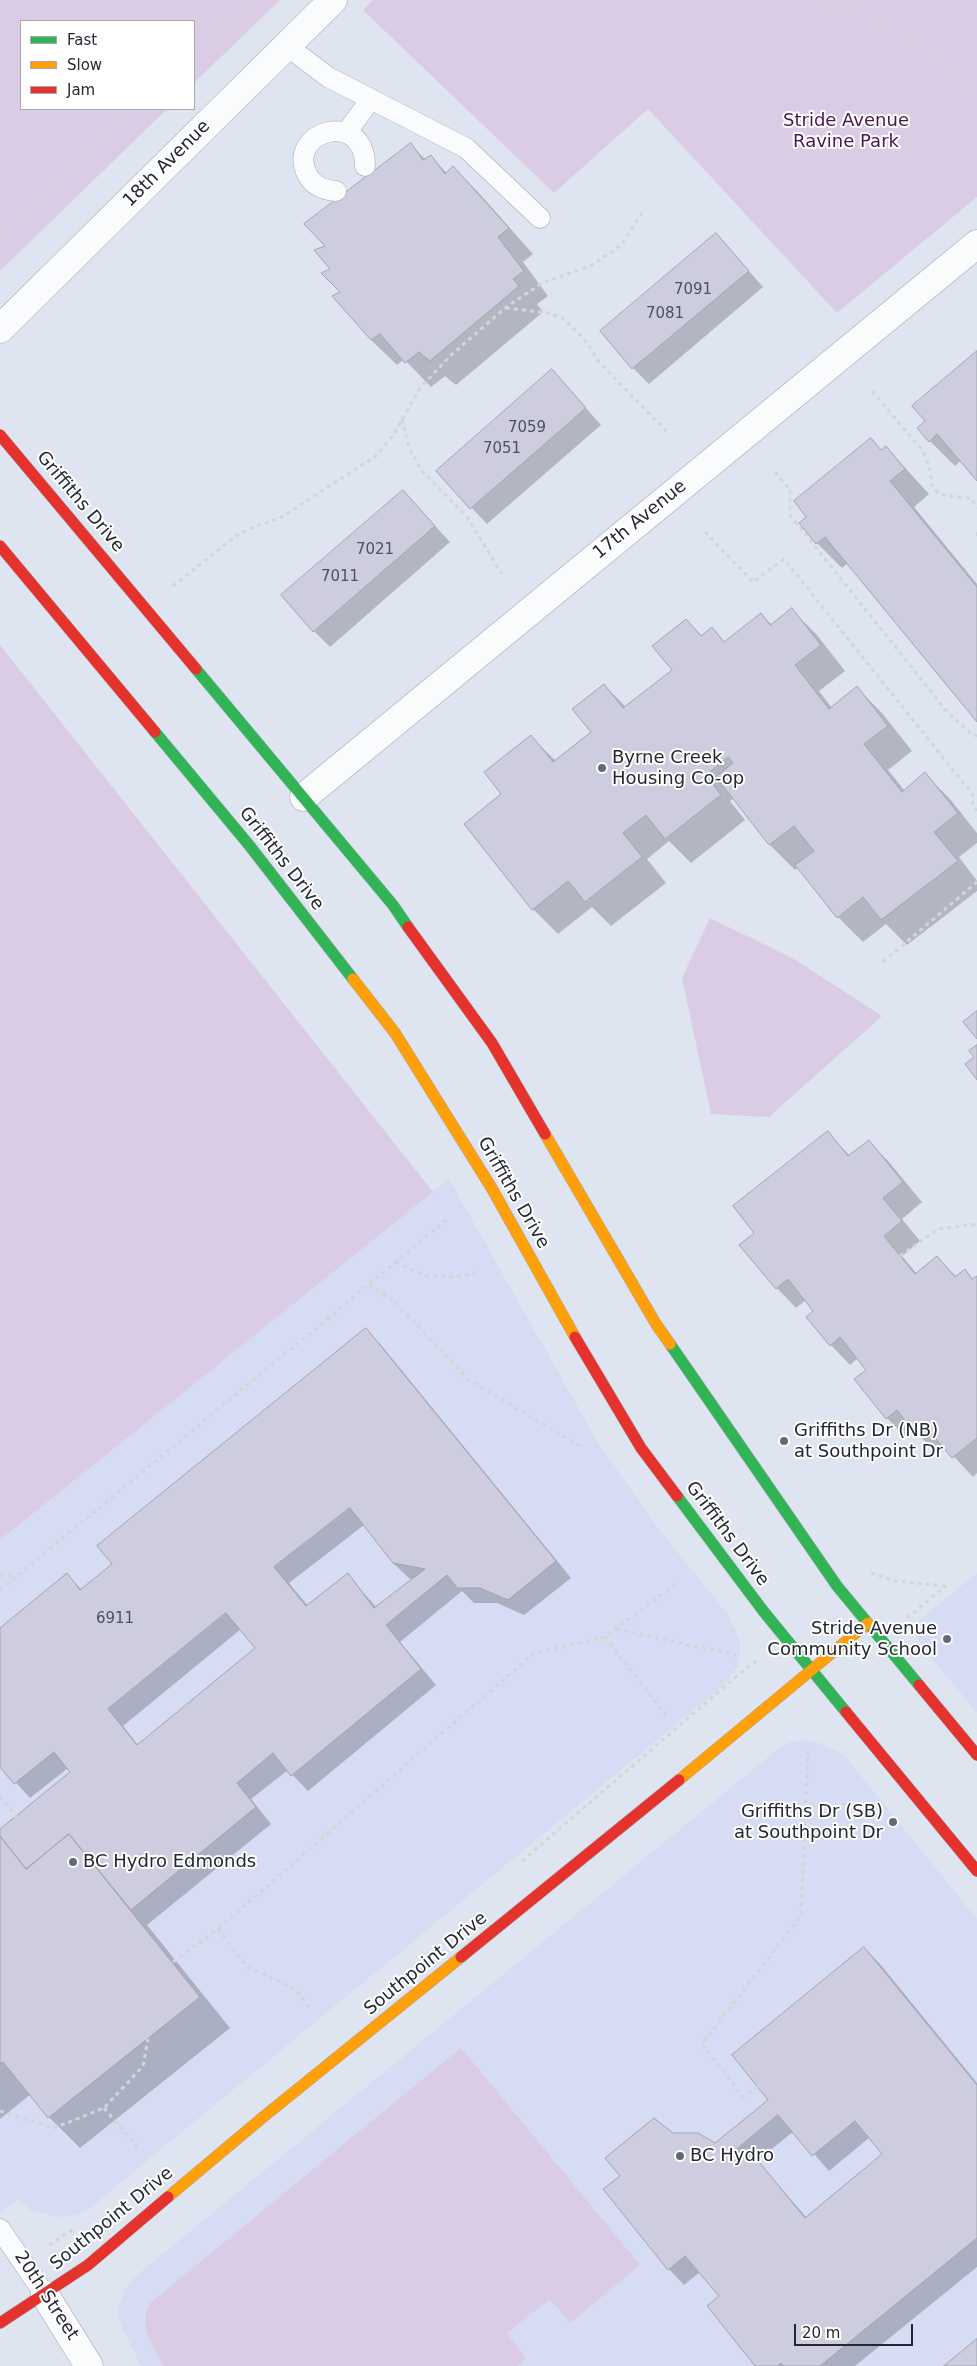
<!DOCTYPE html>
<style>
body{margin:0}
#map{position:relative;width:977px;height:2366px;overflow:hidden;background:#dfe4f1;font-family:"DejaVu Sans",sans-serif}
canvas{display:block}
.legend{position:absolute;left:20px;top:20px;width:175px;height:90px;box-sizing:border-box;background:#fff;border:1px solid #a7a9ac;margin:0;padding:6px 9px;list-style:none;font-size:15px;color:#242730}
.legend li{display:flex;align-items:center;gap:10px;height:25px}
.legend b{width:25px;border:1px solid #a7a9ac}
.scale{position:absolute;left:794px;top:2324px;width:119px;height:22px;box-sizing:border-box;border:2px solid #242730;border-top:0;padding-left:6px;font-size:15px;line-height:18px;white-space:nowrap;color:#242730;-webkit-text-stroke:4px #fff;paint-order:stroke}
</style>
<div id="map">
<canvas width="977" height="2366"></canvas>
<ul class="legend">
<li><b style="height:6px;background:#30b455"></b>Fast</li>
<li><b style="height:6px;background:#ff9f0a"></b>Slow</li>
<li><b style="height:6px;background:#e5322d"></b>Jam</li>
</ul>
<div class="scale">20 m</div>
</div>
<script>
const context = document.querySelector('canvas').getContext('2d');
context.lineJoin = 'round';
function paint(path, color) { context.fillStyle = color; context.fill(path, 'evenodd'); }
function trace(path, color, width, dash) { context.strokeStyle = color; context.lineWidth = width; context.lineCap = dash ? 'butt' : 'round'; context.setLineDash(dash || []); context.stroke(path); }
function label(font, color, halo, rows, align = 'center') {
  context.font = font + ' "DejaVu Sans",sans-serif'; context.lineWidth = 4; context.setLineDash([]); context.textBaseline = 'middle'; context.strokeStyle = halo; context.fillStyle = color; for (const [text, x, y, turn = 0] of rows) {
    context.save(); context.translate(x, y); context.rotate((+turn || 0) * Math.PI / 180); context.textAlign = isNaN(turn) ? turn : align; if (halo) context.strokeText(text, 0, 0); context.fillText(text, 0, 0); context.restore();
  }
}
const built = new Path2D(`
 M449 1179 597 1441 657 1527 729 1616 740 1642V1657L737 1667 724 1685 91 2207 78 2214 57 2217 30 2210 18 2199 0 2213V1540Z
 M977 1573V1713L925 1650 910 1628Z
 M802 1740 823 1744 844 1755 977 1919V2366H141L119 2321 118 2309 125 2289 137 2275 778 1749 788 1743Z`);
const green = new Path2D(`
 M0 0H280L194 83V21H21V109H167L0 271Z
 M373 0H977V197L837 313 648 109 554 193 363 10Z
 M0 645 433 1192 0 1540Z
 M710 918 794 959 882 1016 769 1117 711 1114 682 978Z
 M461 2048 640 2265 570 2323 550 2299 507 2333 526 2358 517 2366H164C152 2343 139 2330 149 2304Z`);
const shadow = new Path2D(`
 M411 145 426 160 431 157 447 173 453 167 478 192 533 254 523 262 548 296 537 304 543 312 456 385 445 376 431 387 404 359 397 365 371 340 342 293 332 269 327 246Z
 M716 234 763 287 649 384 633 368Z
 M977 353V479L961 460 955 466 930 441 927 421Z
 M552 370 601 425 487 524 437 471Z
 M871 439 882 451 886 447 929 494 914 507 977 584V720L848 563 842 568 817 543 808 517Z
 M403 491 450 542 330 647 314 631Z
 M792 610 817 635 845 671 819 691 832 708 857 688 882 713 912 751 888 770 905 791 925 774 950 799 977 833V843L959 857 977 881V891L907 945 886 924 863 942 838 917 798 867 795 870 770 845 734 798 730 801 745 820 691 863 669 841 647 859 666 883 611 926 592 907 558 934 533 909 503 794 531 737 556 761 592 733 604 685 626 707 674 670 686 620 702 636 712 629 725 642 761 614 772 625Z
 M827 1132 850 1156 869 1142 888 1161 922 1202 902 1219 920 1241 902 1256 917 1274 937 1258 957 1277 964 1271 973 1280 977 1277V1473L973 1477 945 1447 937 1453 915 1431 907 1438 887 1418 868 1370 858 1358 850 1365 831 1345 815 1311 806 1300 796 1308 777 1288 741 1245 756 1233Z
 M366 1330 381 1345 571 1578 524 1615 497 1603H474L462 1591 400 1642 436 1685 308 1791 288 1770 251 1799 271 1824 147 1925 230 2028 80 2148 49 2117 31 2094 0 2119V1830L72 1773 68 1768 30 1798 0 1765V1629L67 1575 82 1590 113 1564ZM364 1525 393 1563 410 1579H414L377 1608 348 1575 308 1606 289 1583ZM241 1629 257 1648 138 1745 123 1726Z
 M864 1948 880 1964 977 2083V2267L855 2366H757L720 2297 700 2272 684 2285 669 2269 673 2134 715 2145 770 2100ZM794 2131 829 2171 870 2137 884 2154 807 2218 757 2161Z`);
const building = new Path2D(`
 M411 143 423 160 431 155 445 174 453 166 509 228 498 237 524 271 513 279 519 286 430 361 419 352 405 363 380 334 371 340 332 296 340 292 321 273 330 269 314 250 325 246 304 224Z
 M716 233 749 271 632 369 600 331Z
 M977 351V481L937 434 929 442 917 428 925 421 912 406Z
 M552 369 586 408 470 509 436 471Z
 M871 438 881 450 886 446 905 469 890 481 977 587V722L825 537 816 544 799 523 806 517 794 501Z
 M403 490 435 526 313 632 281 595Z
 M792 608 821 645 795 665 829 709 857 686 888 726 864 744 902 792 925 772 958 813 934 832 958 861 881 920 863 897 837 918 795 865 814 851 794 826 769 845 716 777 733 763 728 757 706 775 721 795 665 839 646 815 623 833 642 857 585 902 568 881 532 910 464 824 501 794 484 772 531 735 553 762 591 732 572 709 604 684 623 708 672 670 652 646 686 619 701 636 712 627 724 642 761 613 770 625Z
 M977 1011V1039L963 1022Z
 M977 1045V1080L965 1064 974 1057 969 1051Z
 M828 1131 848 1156 869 1140 903 1182 883 1198 902 1221 884 1236 915 1274 937 1256 955 1277 965 1269 972 1279 977 1276V1438L952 1458 926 1427 916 1435 897 1410 886 1419 854 1379 866 1370 840 1337 830 1346 806 1317 813 1311 788 1279 776 1289 739 1245 754 1233 733 1206Z
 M366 1328 556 1561 508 1600 480 1588H457L447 1575 386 1625 421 1669 291 1776 273 1753 237 1783 256 1807 131 1910 69 1834 26 1869 0 1836V1829L70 1772 54 1752 14 1784 0 1767V1628L67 1573 80 1590 112 1564 97 1546ZM350 1508 393 1563 425 1569 374 1608 348 1573 306 1606 274 1567ZM226 1613 255 1648 137 1745 108 1709Z
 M69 1834 200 1997 48 2118 3 2062 0 2064V1836L26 1869Z
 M864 1947 977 2085V2238L820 2366H784L781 2363 778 2366H755L707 2306 719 2296 685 2256 668 2270 603 2189 620 2176 605 2158 654 2118 673 2133H698L715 2143 768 2100 732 2055ZM778 2115 812 2156 855 2121 882 2154 805 2218 755 2157 731 2154Z
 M977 2339V2366H944Z`);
const path = new Path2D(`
 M818 0 928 41 977 95
 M194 52 251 0
 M0 244 136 109
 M506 308 549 313 564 319 585 340 599 362 669 434
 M872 391 922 450C942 485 914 495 971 498L977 508
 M402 419 409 448 422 471 467 517 502 574
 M775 472 790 490V515L948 713 972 734 977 736
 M705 532 753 582 784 559 973 795V806L977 811
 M977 532V540
 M173 586 236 536 253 527 280 518 376 456 394 434 420 388 450 356 505 308 542 283 590 266 620 246 643 212
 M883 962 977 882
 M900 1256 938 1229 977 1224
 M396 1262 427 1276 456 1277 480 1272
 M369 1285 394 1301 469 1380 580 1446
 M871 1573 895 1581 945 1586
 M0 1575H17
 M0 1590 449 1218
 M907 1618 946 1586
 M616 1629 736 1655
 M605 1637 666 1715
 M0 1796 16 1817
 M522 1861 737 1676 759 1659
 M218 1929 246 1966 295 1989 309 2007
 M173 1962 218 1929 534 1653 605 1637 676 1584
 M758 2087 743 2097 702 2044 801 1916 808 1746
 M104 2108 137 2147
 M0 2111 54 2128 104 2108 143 2066 148 2039
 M49 2245 75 2228`);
const lane = new Path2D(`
 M287 46 328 77 466 148 540 218
 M346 133 371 99
 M336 191C323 190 313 186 307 174 286 131 365 108 365 166
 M0 2229 45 2295`);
const street = new Path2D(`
 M0 329 333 0
 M304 797 977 244
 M45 2295 89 2366`);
const fast = new Path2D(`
 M196 669 393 905 408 927
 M155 732 249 845 353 979
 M670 1344 837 1586 919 1685
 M677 1496 764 1612 846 1712`);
const slow = new Path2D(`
 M353 979 395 1033 491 1187 575 1337
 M545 1134 656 1324 670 1344
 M679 1780 868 1623
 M168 2197 262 2118 461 1957`);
const jam = new Path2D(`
 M0 435 196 669
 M0 546 155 732
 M408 927 492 1043 545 1134
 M575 1337 641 1448 677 1496
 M919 1685 977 1755
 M846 1712 977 1871
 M461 1957 679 1780
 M0 2323 88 2265 168 2197`);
const markers = [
 [602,768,5,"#656974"],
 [784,1441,5,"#656974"],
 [947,1639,5,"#656974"],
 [893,1822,5,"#656974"],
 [73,1862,5,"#656974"],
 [680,2156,5,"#656974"]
];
const numberNames = [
 ["7091",693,290],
 ["7081",665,314],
 ["7059",527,428],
 ["7051",502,449],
 ["7021",375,550],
 ["7011",340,577],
 ["6911",115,1619]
];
const parkNames = [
 ["Stride Avenue",846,121],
 ["Ravine Park",846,142]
];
const streetNames = [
 ["18th Avenue",167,164,-45],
 ["Griffiths Drive",80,502,50],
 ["17th Avenue",640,520,-39],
 ["Griffiths Drive",281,859,52],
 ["Griffiths Drive",513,1193,60],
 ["Griffiths Drive",727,1534,53],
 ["Southpoint Drive",426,1964,-39],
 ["Southpoint Drive",112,2219,-39],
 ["20th Street",46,2296,57]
];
const poiNames = [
 ["Byrne Creek",612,758],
 ["Housing Co-op",612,779],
 ["Griffiths Dr (NB)",794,1431],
 ["at Southpoint Dr",794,1452],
 ["Stride Avenue",937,1629,"right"],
 ["Community School",937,1650,"right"],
 ["Griffiths Dr (SB)",883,1812,"right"],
 ["at Southpoint Dr",883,1833,"right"],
 ["BC Hydro Edmonds",83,1862],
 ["BC Hydro",690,2156]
];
paint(built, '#d5dcf3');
paint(green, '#dacce4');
paint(shadow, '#0003');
paint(building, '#cecddf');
trace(building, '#a2a4ad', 1);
trace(lane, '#a4a8b1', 21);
trace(street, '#a4a8b1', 29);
trace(fast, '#a4a8b1', 12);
trace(slow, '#a4a8b1', 12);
trace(jam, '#a4a8b1', 12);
trace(path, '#d3d5d8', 3, [4, 4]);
trace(lane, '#fafbfd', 20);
trace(street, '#fafbfd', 28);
trace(fast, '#30b455', 11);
trace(slow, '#ff9f0a', 11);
trace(jam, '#e5322d', 11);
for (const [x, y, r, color] of markers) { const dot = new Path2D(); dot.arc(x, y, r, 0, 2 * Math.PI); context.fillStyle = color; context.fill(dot); trace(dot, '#fff', 2); }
label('15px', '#4e505c', null, numberNames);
label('18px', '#491453', '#fff', parkNames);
label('18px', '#242730', '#fff', streetNames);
label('18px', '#242730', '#fff', poiNames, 'left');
</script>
